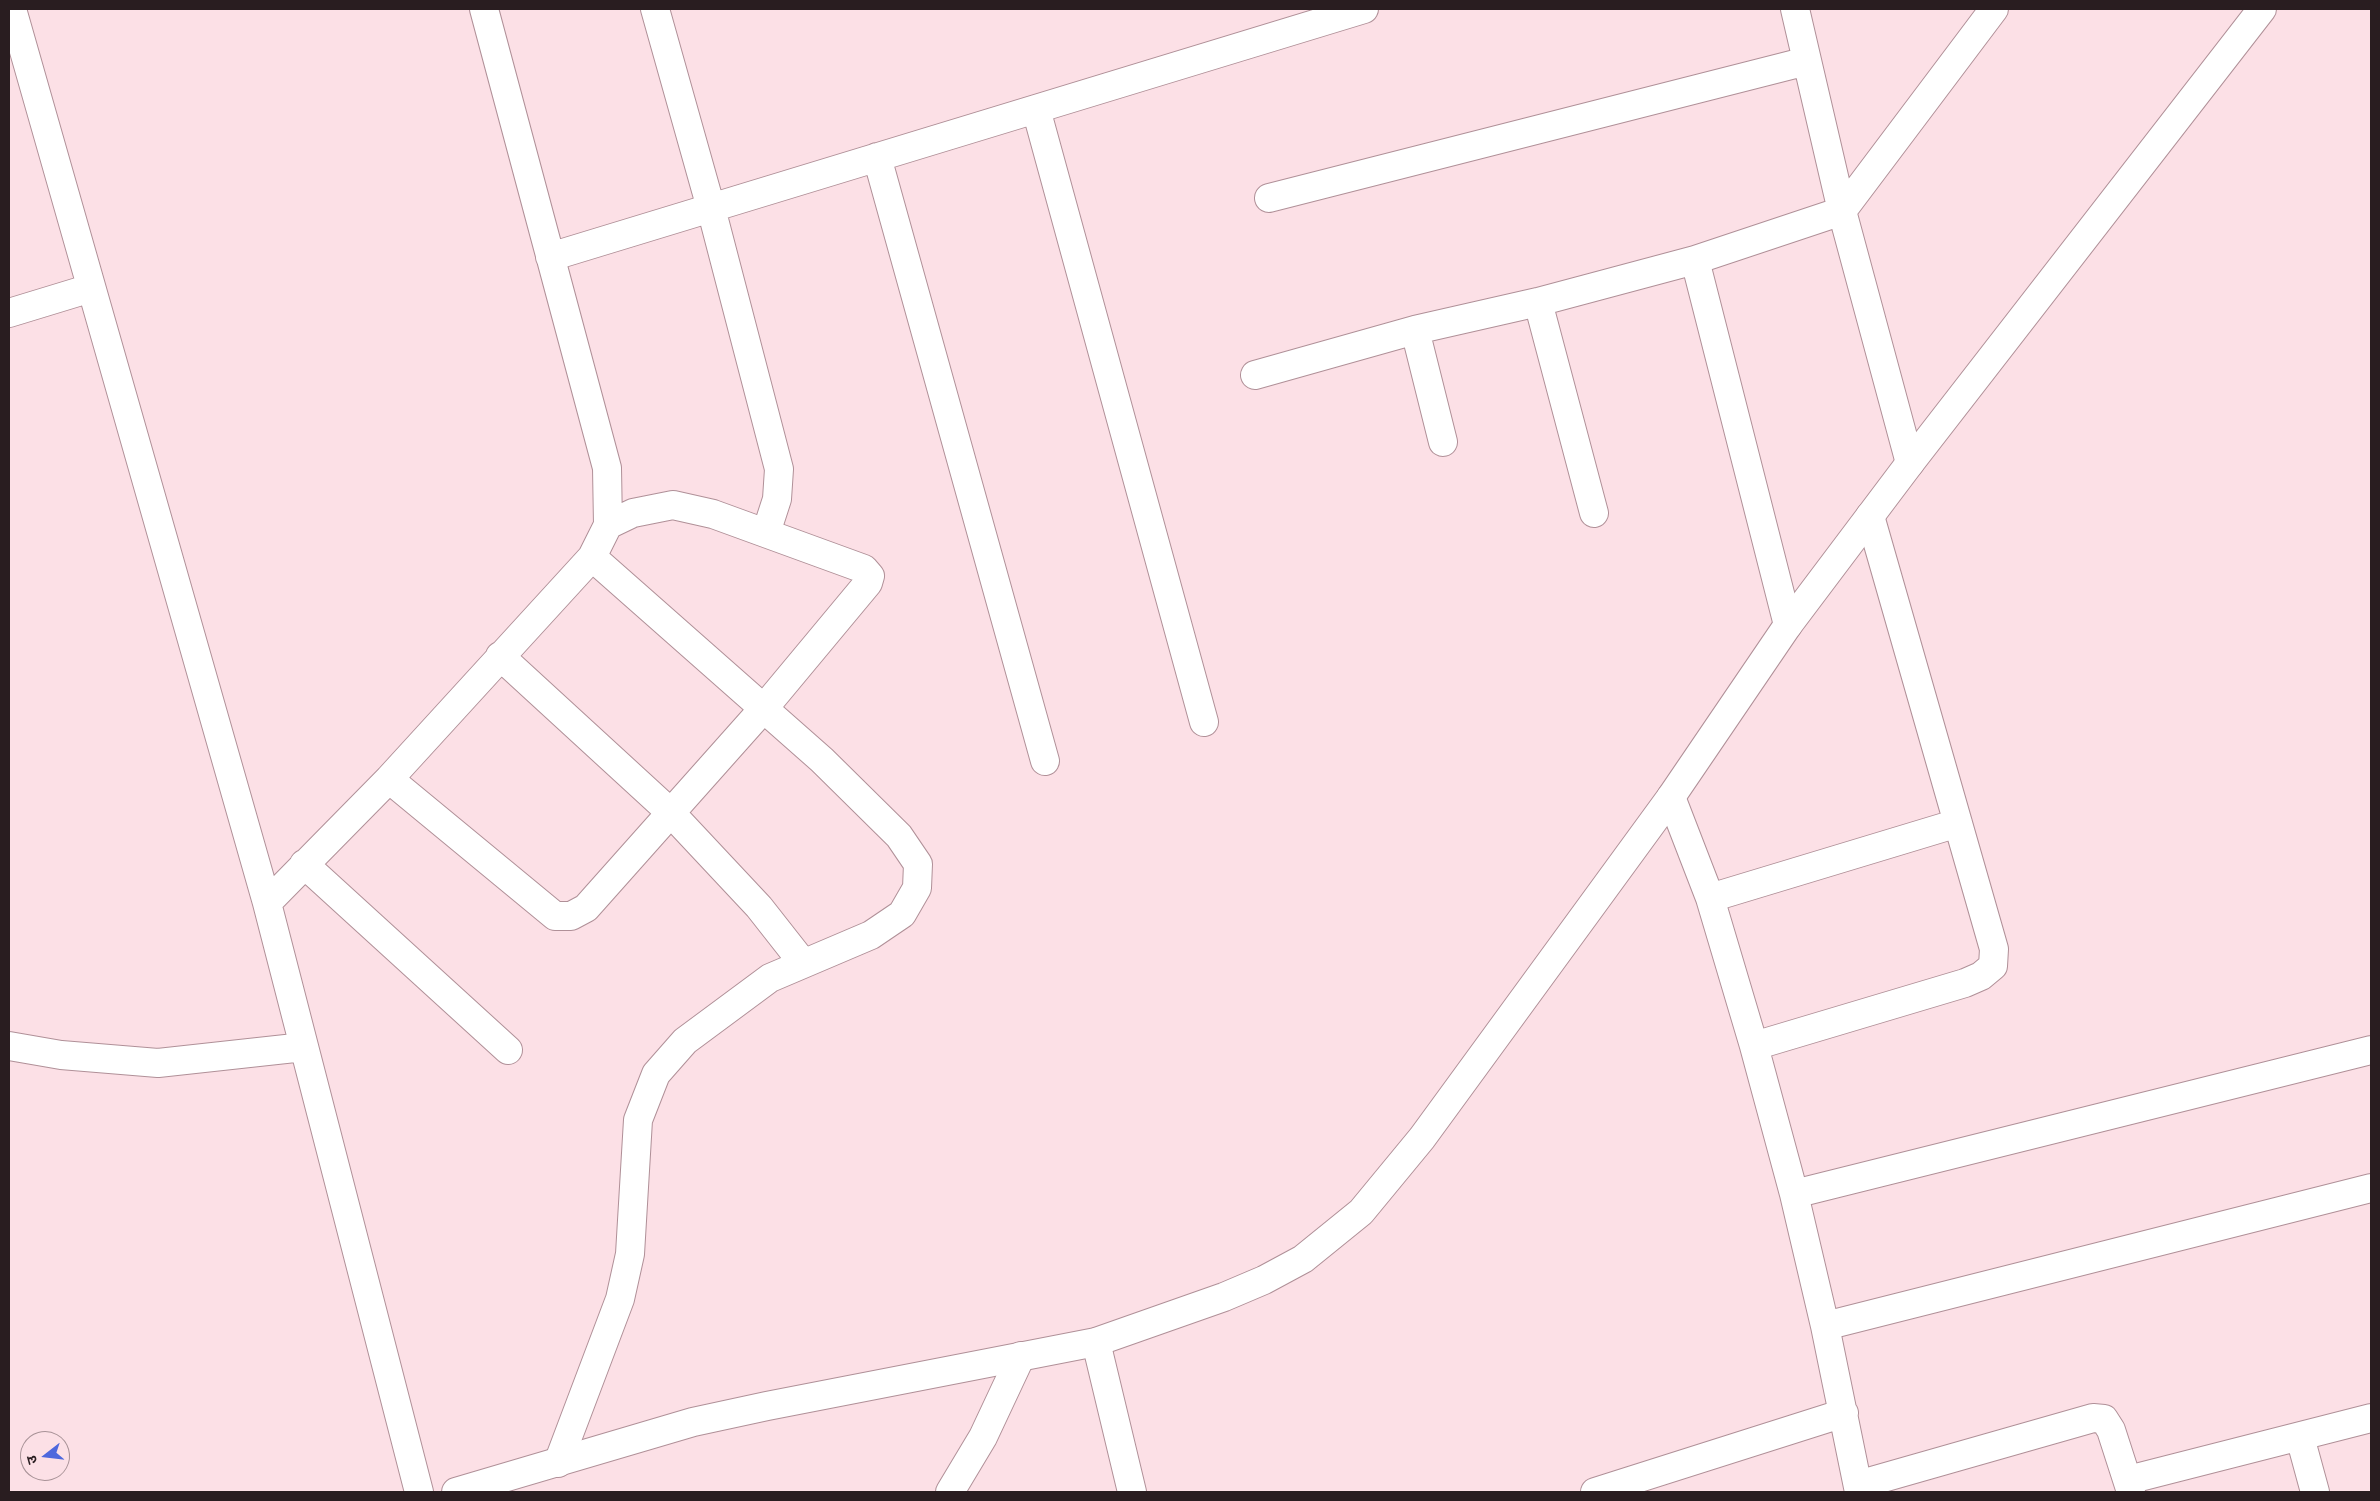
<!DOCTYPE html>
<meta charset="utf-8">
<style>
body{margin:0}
#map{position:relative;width:2380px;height:1501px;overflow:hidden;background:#fce0e6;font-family:"Libre Baskerville","Noto Sans Devanagari",serif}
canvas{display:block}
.frame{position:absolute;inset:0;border:10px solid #291d20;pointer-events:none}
.north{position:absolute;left:20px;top:1431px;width:50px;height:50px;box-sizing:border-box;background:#fce0e6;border:1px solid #a89297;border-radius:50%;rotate:254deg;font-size:14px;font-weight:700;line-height:20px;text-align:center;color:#291d20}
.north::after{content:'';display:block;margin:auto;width:18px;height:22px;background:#4e68dd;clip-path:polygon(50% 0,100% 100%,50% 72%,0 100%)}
</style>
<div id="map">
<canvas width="2380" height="1501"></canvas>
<div class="frame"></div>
<div class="north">उ</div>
</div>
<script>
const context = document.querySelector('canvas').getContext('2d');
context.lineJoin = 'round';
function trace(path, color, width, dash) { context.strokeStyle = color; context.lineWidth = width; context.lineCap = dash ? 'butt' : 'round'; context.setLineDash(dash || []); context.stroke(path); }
const street = new Path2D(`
 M12 9 267 903 419 1492
 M655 9 711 208 779 469 777 499 766 533
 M1795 9 1842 211 1910 463
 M1036 109 1204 722
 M877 157 1045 761
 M1269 198 1807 61
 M550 257 1364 9
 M1695 260 1788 625
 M1538 302 1594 513
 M9 313 91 288
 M1415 330 1443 442
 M1255 375 1415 330 1538 302 1695 260 1842 211 1994 9
 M500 656 670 812 759 907 803 963
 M389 779 555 916H571L586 908 764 708 868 583 870 576 864 569 713 514 673 505 633 513 608 525
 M1671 797 1710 898 1754 1046 1794 1194 1825 1326 1859 1492
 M304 864 508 1050
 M1710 898 1958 823
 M267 903 389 779 592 557 608 525 607 468 484 9
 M9 1046 61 1055 158 1063 304 1047
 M1754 1046 1965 983 1981 976 1993 966 1994 949 1870 516
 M1794 1194 2371 1050
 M1825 1326 2371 1188
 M1096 1342 1132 1492
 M2300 1437 2315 1492
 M558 1463 620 1299 630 1254 638 1120 656 1074 685 1041 770 978 871 935 902 914 917 888 918 864 899 836 822 760 592 557
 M2128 1480 2371 1418
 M1858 1485 2093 1418 2104 1419 2111 1430 2131 1492
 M950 1492 983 1437 1021 1356
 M1595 1492 1844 1413`);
const secondary = new Path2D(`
 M456 1492 693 1422 767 1406 1096 1342 1224 1297 1264 1280 1303 1259 1361 1212 1422 1138 1671 797 1788 625 1910 463 2262 9`);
trace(street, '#b09098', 30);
trace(secondary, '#b09098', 30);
trace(street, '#fff', 28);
trace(secondary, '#fff', 28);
</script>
